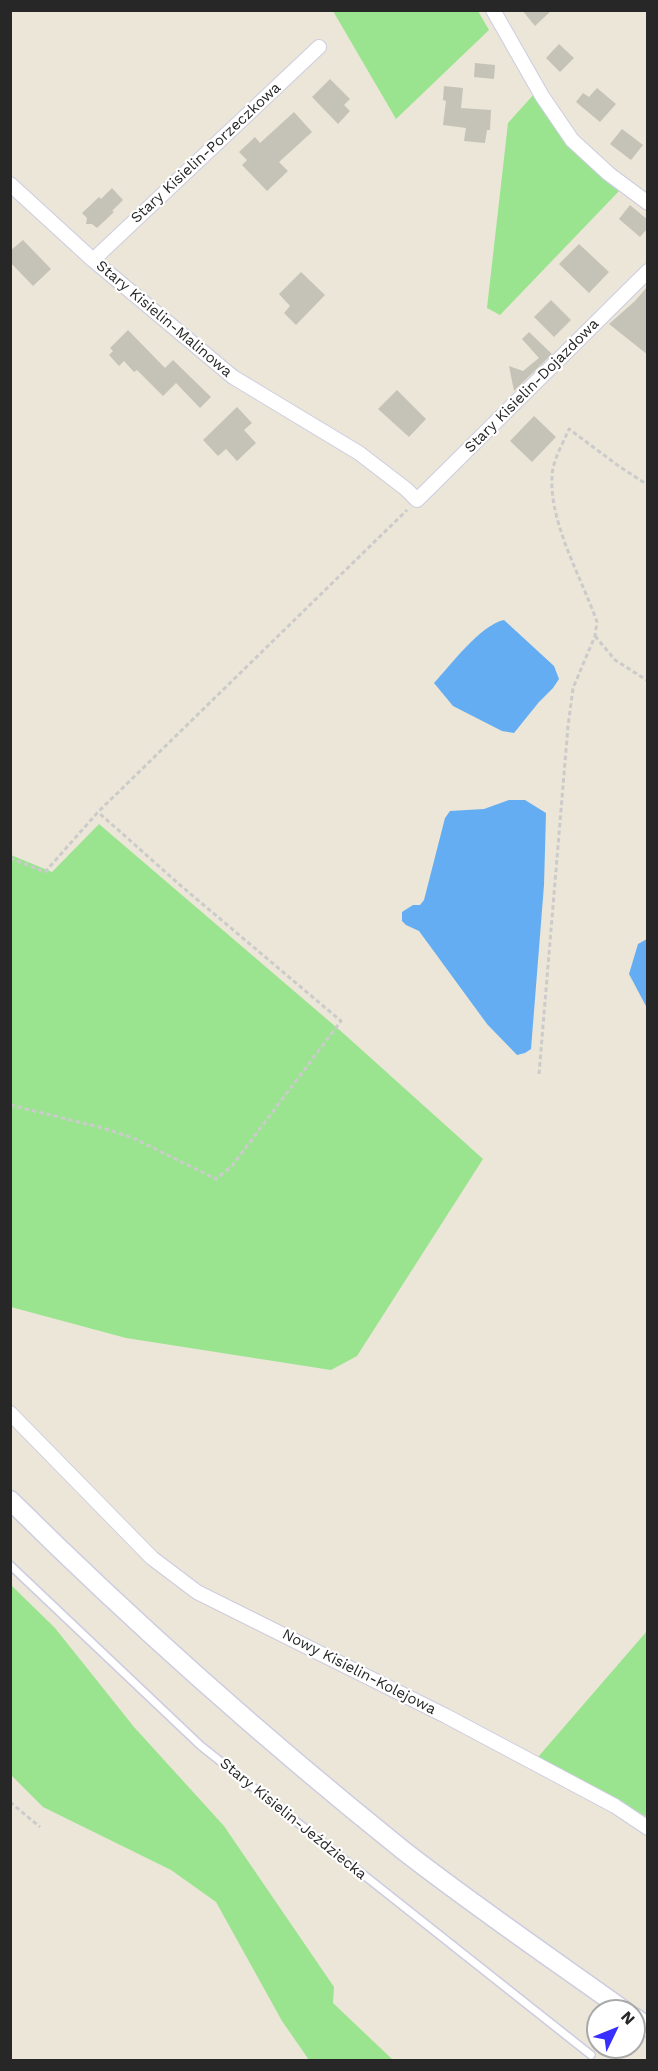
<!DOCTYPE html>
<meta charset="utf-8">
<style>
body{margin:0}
#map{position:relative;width:658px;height:2071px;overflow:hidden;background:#ebe6d7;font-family:"Work Sans",sans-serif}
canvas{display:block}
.frame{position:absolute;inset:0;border:12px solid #272727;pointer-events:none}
.north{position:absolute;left:586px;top:1999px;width:60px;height:60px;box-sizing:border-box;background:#fff;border:2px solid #a9a9a9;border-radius:50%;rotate:47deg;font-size:16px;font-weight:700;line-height:24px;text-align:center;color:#272727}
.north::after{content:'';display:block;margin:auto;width:21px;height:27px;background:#372fff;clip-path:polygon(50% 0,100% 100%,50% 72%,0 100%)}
</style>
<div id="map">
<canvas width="658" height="2071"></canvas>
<div class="frame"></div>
<div class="north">N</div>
</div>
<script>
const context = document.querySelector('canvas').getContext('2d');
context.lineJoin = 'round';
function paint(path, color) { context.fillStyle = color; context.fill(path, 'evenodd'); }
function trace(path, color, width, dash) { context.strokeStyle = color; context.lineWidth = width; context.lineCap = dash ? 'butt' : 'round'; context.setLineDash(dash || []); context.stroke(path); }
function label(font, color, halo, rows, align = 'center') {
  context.font = font + ' "Work Sans",sans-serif'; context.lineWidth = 4.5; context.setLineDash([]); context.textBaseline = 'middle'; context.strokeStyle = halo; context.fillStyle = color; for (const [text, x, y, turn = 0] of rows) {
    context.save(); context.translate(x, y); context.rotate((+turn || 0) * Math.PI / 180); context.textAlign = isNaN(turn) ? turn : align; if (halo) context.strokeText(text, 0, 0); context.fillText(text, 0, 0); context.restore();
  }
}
const green = new Path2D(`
 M333 11H478L489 30 396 119Z
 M535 93 621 189 500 315 487 308 508 123Z
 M99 824 343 1033 483 1159 357 1356 331 1370 126 1338 11 1307V855L52 872Z
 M10 1584 55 1628 134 1727 224 1826 334 1987 333 2003 393 2060H309L282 2021 216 1902 171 1870 43 1807 11 1775Z
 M647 1631V1817L538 1757Z`);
const water = new Path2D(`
 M504 620 554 666 559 679 553 688 539 702 514 733 502 731 453 706 434 683C451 665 480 625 504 620Z
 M509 800H525L546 813 544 885 531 1049 525 1053 517 1055 487 1024 419 931 406 925 402 921V912L413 905H420L424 900 445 818 450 811 484 809Z
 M647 939V1008L629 974 638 944Z`);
const building = new Path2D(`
 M522 10H552L535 26Z
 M559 44 574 58 560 72 546 58Z
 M475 63 495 65 494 79 474 77Z
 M330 79 350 99 344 105 350 111 338 124 312 97Z
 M444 86 463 88 461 108 491 110 490 130H487L485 143 464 141 466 128 443 125 446 101 443 100Z
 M597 88 616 104 600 122 576 102 583 93 589 97Z
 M294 112 312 132 279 162 288 171 267 191 242 165 247 160 239 152 255 137 260 143Z
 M622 129 643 145 631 160 610 144Z
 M112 188 123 200 112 211 114 212 97 228 92 224H86L87 218 82 213 99 197 101 199Z
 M630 205 648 220V228L640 237 619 219Z
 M23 240 51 269 33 286 10 262V251Z
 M579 244 609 272 589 293 559 264Z
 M301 272 325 295 296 325 284 313 290 306 279 294Z
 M648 286V355L609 324 635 301Z
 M551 300 571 320 554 337 534 317Z
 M128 330 165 368 173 360 211 397 200 408 176 383 163 396 137 370 134 372 124 361 119 366 109 355 113 351 110 348Z
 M529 332 552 354 514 391 509 366 523 371 539 358 522 339Z
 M397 390 426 419 409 437 378 409Z
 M237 407 252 423 244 430 256 443 237 461 226 449 218 456 203 440Z
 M534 416 556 437 532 462 510 441Z`);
const path = new Path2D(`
 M595 636 615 660 648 681
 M10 858 45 872 98 812 407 510
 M539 1074 568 726 573 688 595 636 597 622C581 576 545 516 553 468 556 455 564 441 569 429L620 467 648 485
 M10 1105 103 1128 133 1138 216 1179 232 1166 341 1021 180 885 98 812
 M10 1802 40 1827`);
const service = new Path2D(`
 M10 1565 201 1746 591 2055`);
const minor = new Path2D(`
 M493 10 542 96 572 140 609 174 648 203
 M10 184 93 260 233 377 359 453 406 489 417 500 648 271
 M93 260 319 47
 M10 1413 152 1558 197 1592 446 1716 615 1806 648 1828`);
const secondary = new Path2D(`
 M10 1500C135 1624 267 1741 404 1851 476 1907 551 1958 625 2011
 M634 2017 648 2027`);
const streetNames = [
 ["Stary Kisielin-Porzeczkowa",206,153,-43],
 ["Stary Kisielin-Malinowa",164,319,40],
 ["Stary Kisielin-Dojazdowa",532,386,-45],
 ["Nowy Kisielin-Kolejowa",359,1672,27],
 ["Stary Kisielin-Jeździecka",293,1819,39]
];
paint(green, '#9ae490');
paint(water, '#64adf3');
paint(building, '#c5c3b7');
trace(service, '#cdcce1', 10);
trace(minor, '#cdcce1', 16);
trace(secondary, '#cdcce1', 21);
trace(path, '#cbcbcb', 3, [4.5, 3]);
trace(service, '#fff', 7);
trace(minor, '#fff', 14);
trace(secondary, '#fff', 18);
label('15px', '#272727', '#fff', streetNames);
</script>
